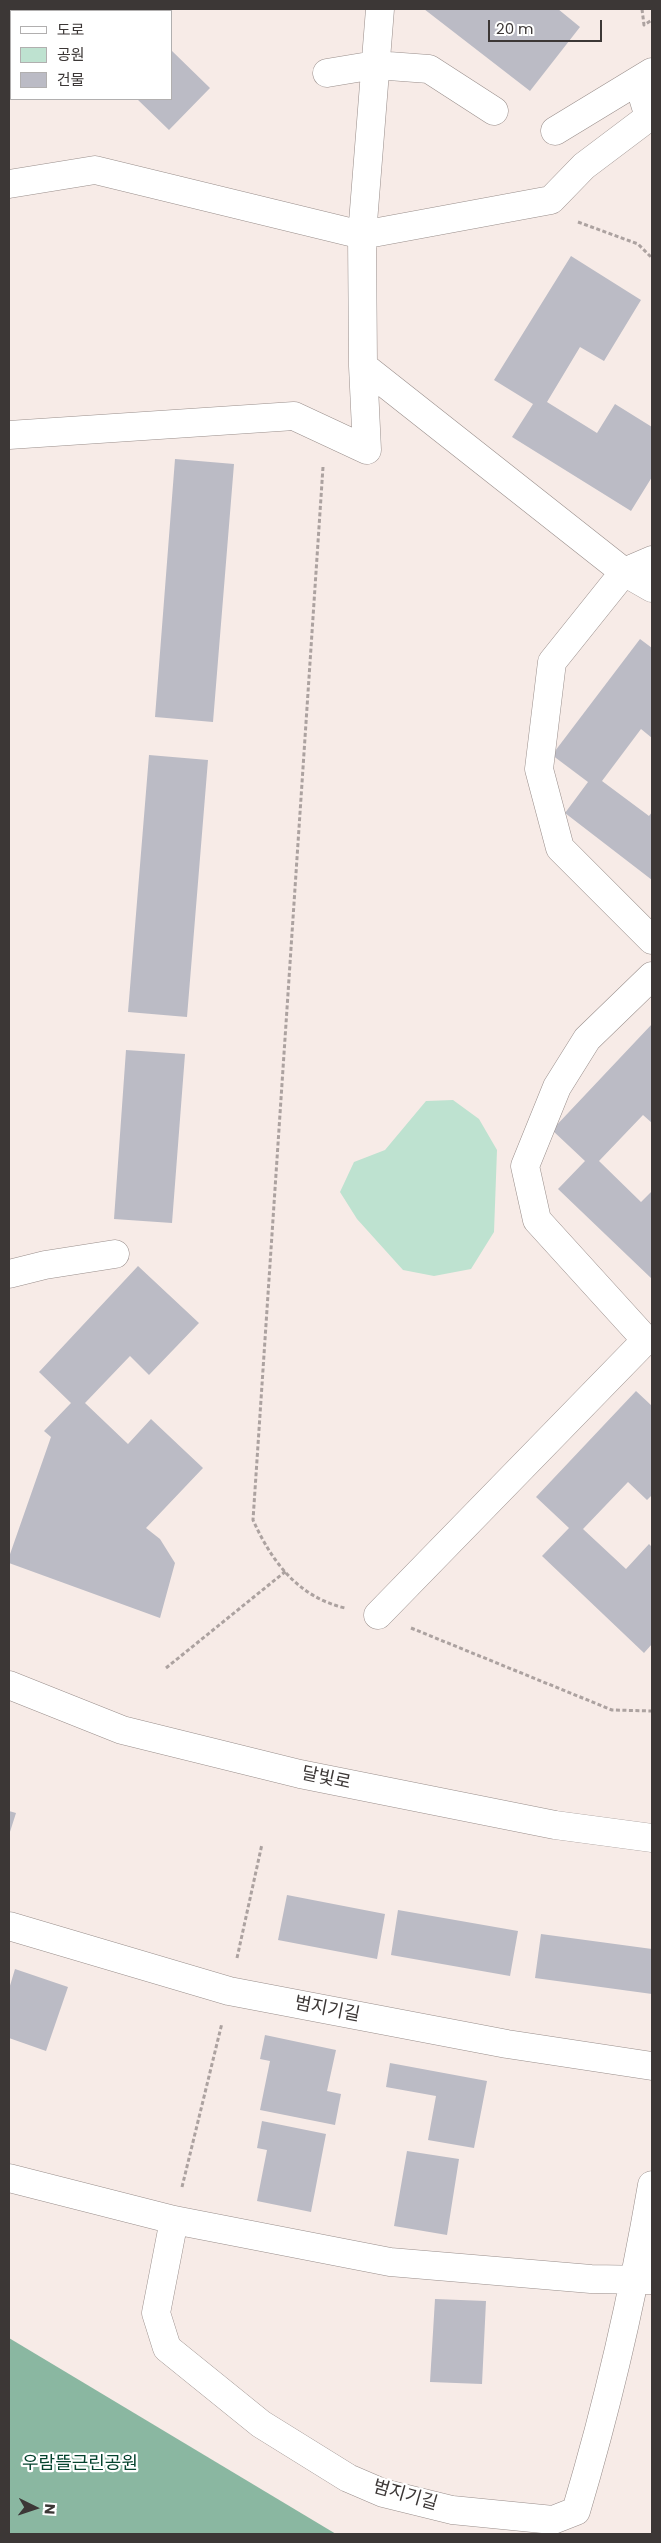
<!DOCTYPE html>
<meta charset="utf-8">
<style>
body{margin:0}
#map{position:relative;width:661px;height:2543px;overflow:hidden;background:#f7ebe7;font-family:Poppins,"Noto Sans KR",sans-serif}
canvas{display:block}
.frame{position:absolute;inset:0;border:10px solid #3c3736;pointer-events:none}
.legend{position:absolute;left:10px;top:10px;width:162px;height:90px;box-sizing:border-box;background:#fff;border:1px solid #b1afaf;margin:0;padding:6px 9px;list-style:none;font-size:15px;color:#3c3736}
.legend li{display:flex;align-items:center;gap:10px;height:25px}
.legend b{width:25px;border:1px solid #b1afaf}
.north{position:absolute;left:10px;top:2483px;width:50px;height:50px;-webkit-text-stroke:4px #fff;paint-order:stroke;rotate:94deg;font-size:14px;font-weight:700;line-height:20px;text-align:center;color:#3c3736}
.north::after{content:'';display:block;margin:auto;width:18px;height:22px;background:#3c3736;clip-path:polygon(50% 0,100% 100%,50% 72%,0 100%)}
.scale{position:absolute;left:488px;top:20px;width:114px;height:22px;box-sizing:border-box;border:2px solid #3c3736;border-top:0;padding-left:6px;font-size:15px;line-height:18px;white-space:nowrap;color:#3c3736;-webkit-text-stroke:4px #fff;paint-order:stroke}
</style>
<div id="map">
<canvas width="661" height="2543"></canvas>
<div class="frame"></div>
<ul class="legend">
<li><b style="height:6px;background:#fff"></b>도로</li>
<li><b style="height:14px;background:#bee2d0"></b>공원</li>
<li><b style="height:14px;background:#bbbbc5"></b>건물</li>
</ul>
<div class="north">N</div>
<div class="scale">20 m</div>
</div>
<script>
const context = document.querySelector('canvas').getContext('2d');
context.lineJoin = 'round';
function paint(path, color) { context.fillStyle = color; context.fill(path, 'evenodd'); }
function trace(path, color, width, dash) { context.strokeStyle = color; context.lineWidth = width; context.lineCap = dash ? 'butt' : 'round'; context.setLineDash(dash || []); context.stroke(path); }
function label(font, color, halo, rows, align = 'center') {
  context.font = font + ' Poppins,"Noto Sans KR",sans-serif'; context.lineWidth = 4.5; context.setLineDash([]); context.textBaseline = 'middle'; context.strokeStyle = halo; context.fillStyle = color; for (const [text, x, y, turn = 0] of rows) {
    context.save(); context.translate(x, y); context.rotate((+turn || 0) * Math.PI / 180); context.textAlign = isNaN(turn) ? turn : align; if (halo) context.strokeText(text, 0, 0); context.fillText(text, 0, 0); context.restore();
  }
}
const green = new Path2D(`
 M453 1100 479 1119 497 1150 494 1232 471 1269 434 1276 403 1270 357 1219 340 1192 354 1162 385 1150 426 1101Z`);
const forest = new Path2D(`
 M9 2338 336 2534H9Z`);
const building = new Path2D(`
 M44 9H133V11H44Z
 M154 9H174L171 11H156Z
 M424 9H558L580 27 530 91Z
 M171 50 210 88 169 130 137 99H171Z
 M571 256 641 300 604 361 580 347 547 402 597 433 615 404 652 427V477L631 511 512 437 533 404 494 380Z
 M175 459 234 464 213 722 155 717Z
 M640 639 652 648V738L641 729 602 781 649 816 652 812V880L565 813 588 782 552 755Z
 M149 755 208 760 187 1017 128 1012Z
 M652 1024V1123L643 1115 599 1161 641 1202 652 1191V1279L558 1189 585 1161 552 1130Z
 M126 1050 185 1054 172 1223 114 1219Z
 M138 1266 199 1323 149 1375 130 1356 85 1403 128 1444 151 1419 203 1468 146 1528 160 1539 175 1563 160 1618 9 1563V1557L51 1437 44 1431 71 1403 39 1372Z
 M636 1391 652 1406V1495L647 1500 628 1482 583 1529 626 1569 649 1544 652 1547V1644L644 1653 542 1556 569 1528 536 1497Z
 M9 1811 16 1813 9 1835Z
 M287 1895 385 1914 377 1959 278 1940Z
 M398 1910 518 1931 510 1976 391 1955Z
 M541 1934 652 1949V1994L535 1978Z
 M15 1969 68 1987 46 2051 9 2038V1989Z
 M265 2035 336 2050 327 2091 341 2094 335 2125 260 2110 270 2061 260 2059Z
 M390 2063 487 2081 474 2148 428 2140 436 2096 386 2087Z
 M262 2121 326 2134 311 2212 257 2201 267 2150 257 2148Z
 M407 2151 459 2159 447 2235 394 2226Z
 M435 2299 486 2301 482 2384 430 2382Z`);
const path = new Path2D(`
 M642 9 644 25 652 20
 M578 222 638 244 652 258
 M323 467 253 1520C272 1562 298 1597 345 1608
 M411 1628 612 1710 652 1711
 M166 1668 286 1571
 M237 1958 262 1844
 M182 2187 222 2023`);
const minor = new Path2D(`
 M327 73 375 65 429 69 494 111
 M555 131 652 72
 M9 184 95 170 362 235 551 200 584 166 649 117 638 81
 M363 366 624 572 652 588
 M9 435 294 416 367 450 363 366 362 235 380 9
 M652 560 624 572 552 662 539 769 560 848 652 940
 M9 1274 45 1265 115 1254
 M646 1340 537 1220 525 1166 557 1087 587 1039 652 976
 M378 1615 646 1340H652
 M9 1685 122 1730 300 1774 555 1825 652 1838
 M9 1926 229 1991 507 2044 652 2066
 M9 2178 174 2220 390 2262 591 2279 652 2280
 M174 2220 156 2313 167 2348 261 2424 348 2478 383 2493 452 2510 553 2520 576 2511C608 2404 633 2296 652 2185`);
const streetNames = [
 ["달빛로",326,1779,12],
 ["범지기길",327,2010,11],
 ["범지기길",405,2496,16]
];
const parkNames = [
 ["우람뜰근린공원",80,2464]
];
paint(green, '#bee2d0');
paint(forest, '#8ab7a1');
paint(building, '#bbbbc5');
trace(minor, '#998e8b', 29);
trace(path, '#aca2a0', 3, [4, 2.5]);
trace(minor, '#fff', 28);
label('18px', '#3c3736', '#fff', streetNames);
label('18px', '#06442f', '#fff', parkNames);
</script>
